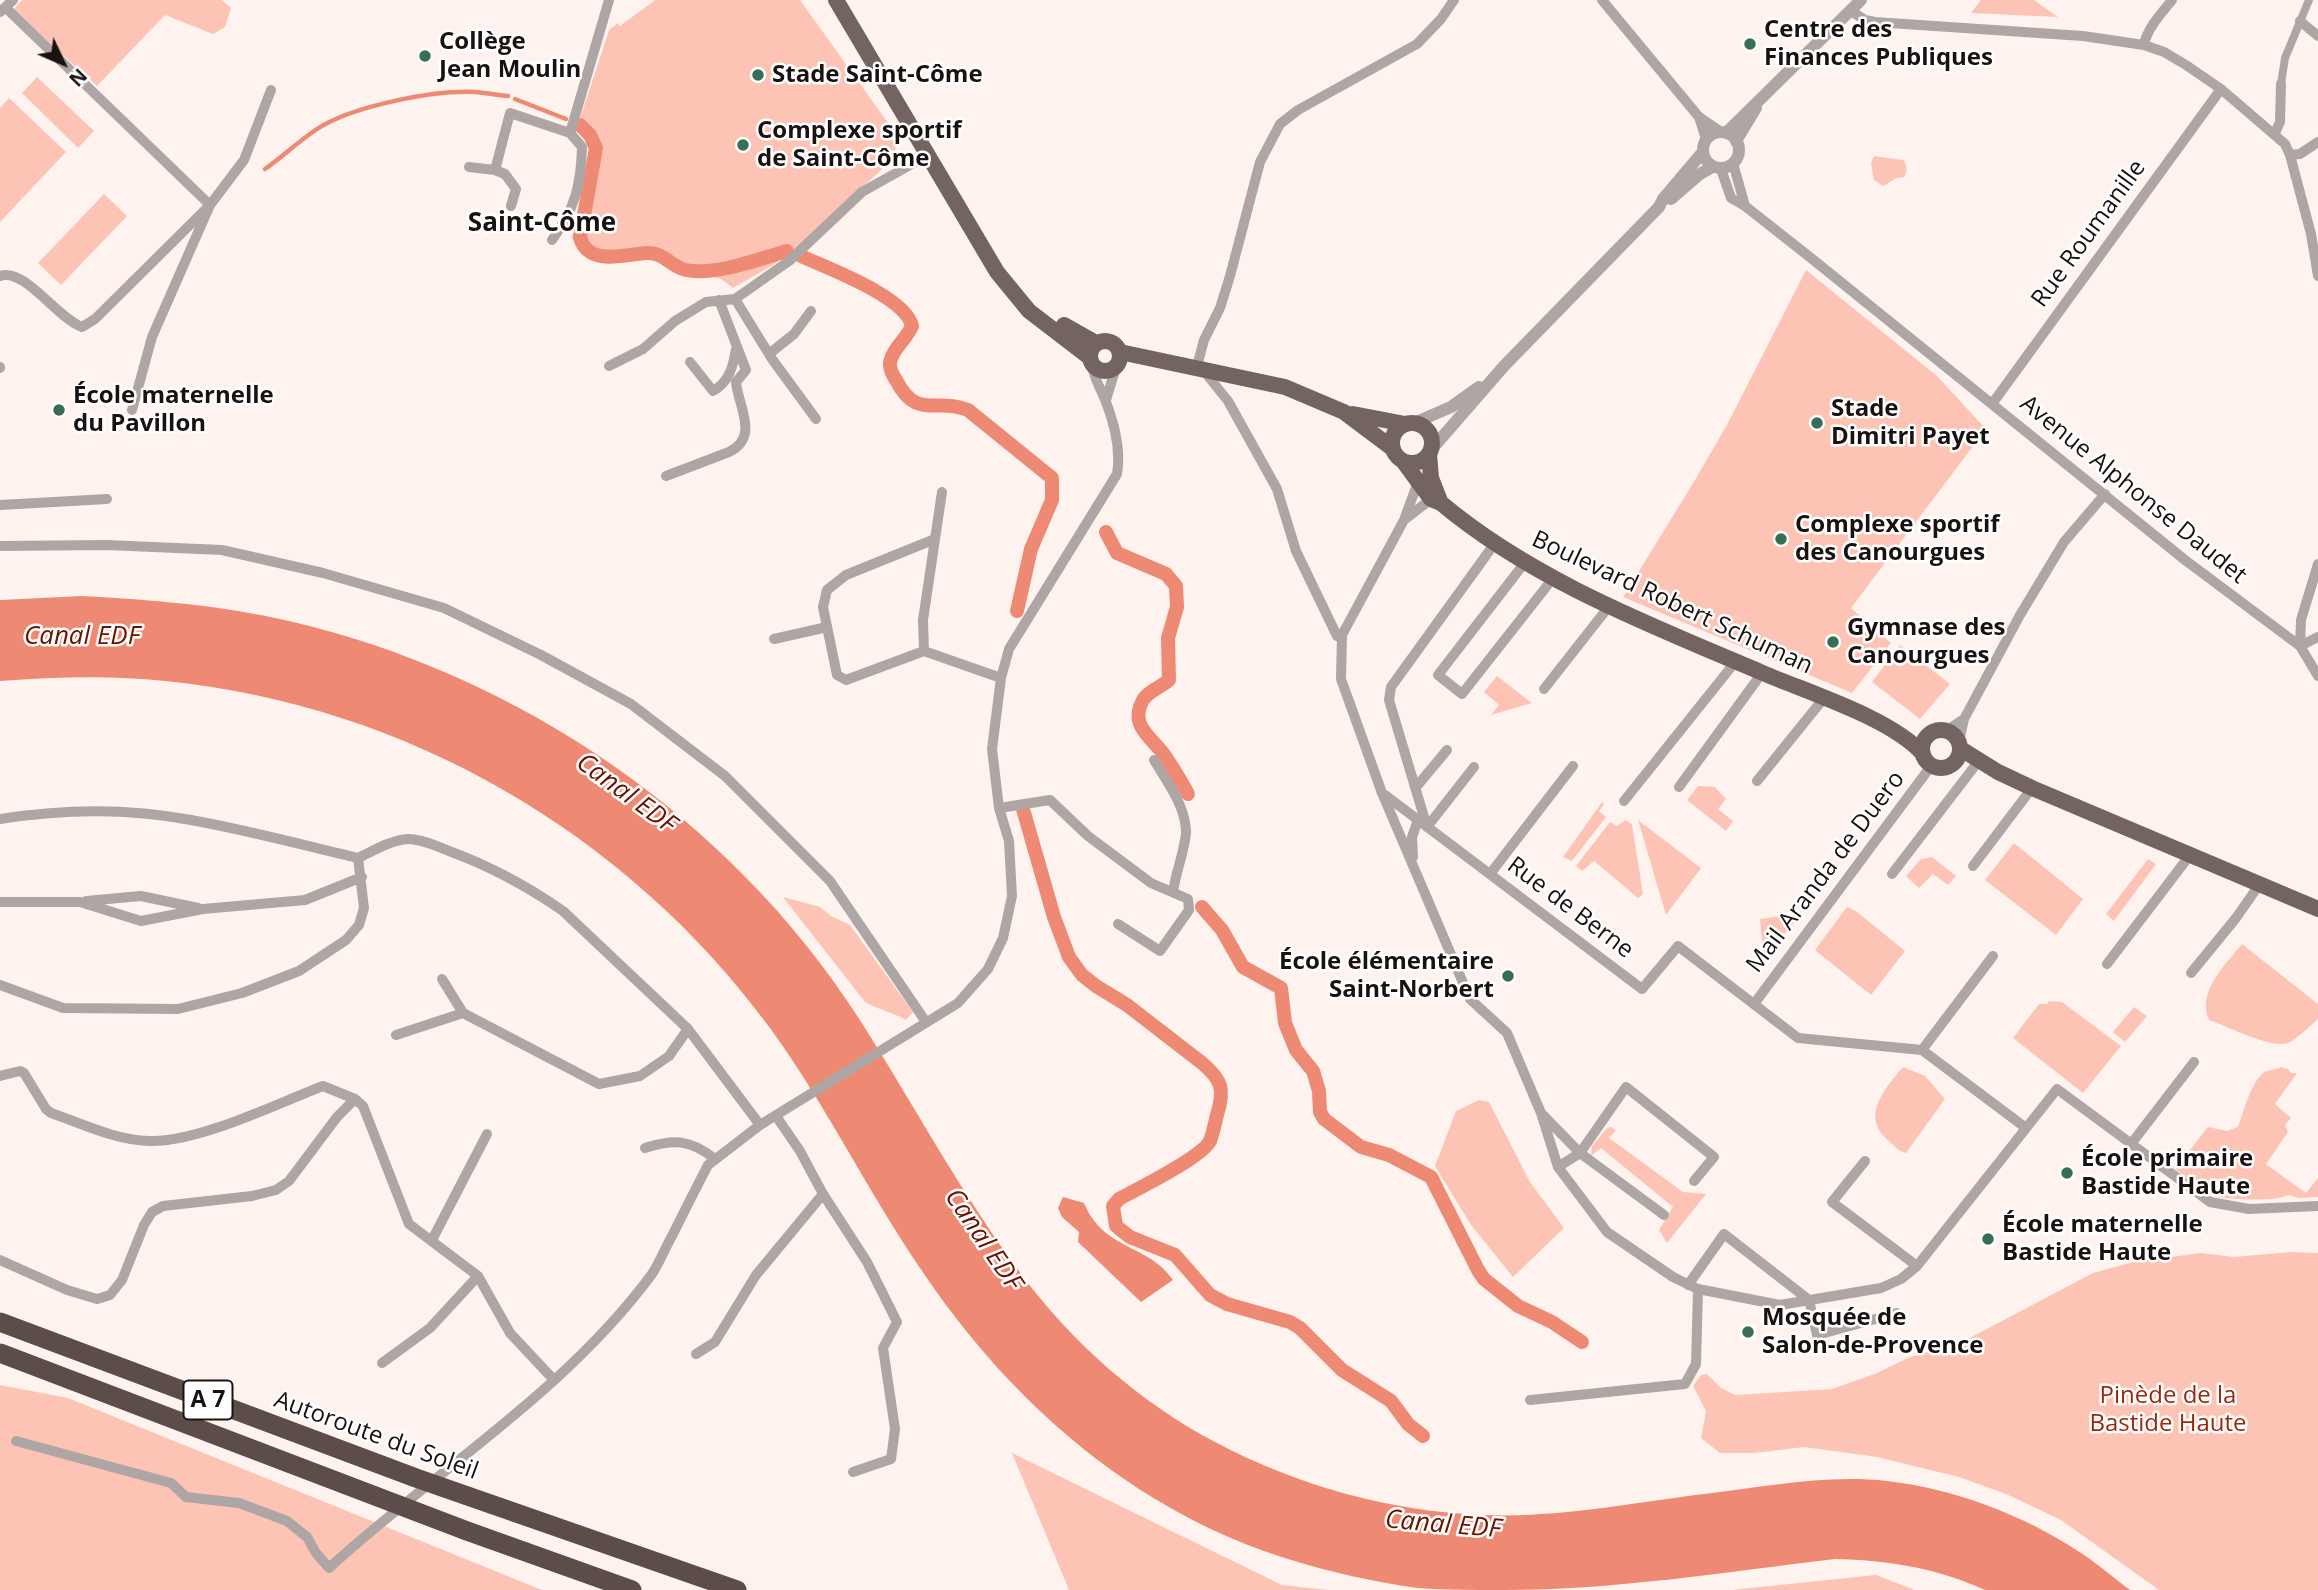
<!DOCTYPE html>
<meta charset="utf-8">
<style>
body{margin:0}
#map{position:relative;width:2318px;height:1590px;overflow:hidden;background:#fff3f0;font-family:"Open Sans",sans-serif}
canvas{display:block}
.north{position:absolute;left:28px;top:28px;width:70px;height:70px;-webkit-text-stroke:5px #fff;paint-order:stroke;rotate:134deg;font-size:19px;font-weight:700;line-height:28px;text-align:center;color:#191211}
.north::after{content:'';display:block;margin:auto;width:24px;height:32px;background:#191211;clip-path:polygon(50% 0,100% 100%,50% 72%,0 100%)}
</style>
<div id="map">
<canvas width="2318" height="1590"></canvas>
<div class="north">N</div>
</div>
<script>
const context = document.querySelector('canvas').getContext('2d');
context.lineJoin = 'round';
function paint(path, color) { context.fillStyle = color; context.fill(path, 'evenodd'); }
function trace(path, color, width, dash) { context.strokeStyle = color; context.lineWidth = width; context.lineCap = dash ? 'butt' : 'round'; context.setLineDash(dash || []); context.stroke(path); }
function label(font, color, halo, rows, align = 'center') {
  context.font = font + ' "Open Sans",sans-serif'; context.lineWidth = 5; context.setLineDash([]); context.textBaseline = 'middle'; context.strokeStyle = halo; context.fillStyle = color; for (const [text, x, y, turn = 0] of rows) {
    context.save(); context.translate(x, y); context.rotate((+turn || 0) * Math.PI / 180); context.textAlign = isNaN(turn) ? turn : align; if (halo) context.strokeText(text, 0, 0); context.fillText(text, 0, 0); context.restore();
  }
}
const green = new Path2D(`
 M22 0H222L231 8 225 27 213 34 165 15 97 86 13 10Z
 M655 0H800L888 123 885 126C892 137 899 145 894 158L803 243 773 265 733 288 721 279 701 274 691 276 675 273 664 261C631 257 597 263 571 237L577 228 591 155 588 138 577 128 609 30 618 23 620 26Z
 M1981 0H2034L2058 17 1971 13Z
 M37 77 94 131 78 148 22 93Z
 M9 98 66 152 0 222V108Z
 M1874 156 1903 160C1907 165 1908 171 1904 177L1897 178 1883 186 1874 180 1871 163Z
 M104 194 127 216 61 285 38 263Z
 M1806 270 1937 376 1986 429 1851 608 1891 643 1852 693 1623 597 1695 480 1728 423Z
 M1900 645 1950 684 1920 719 1872 682Z
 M1497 676 1532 703 1491 715 1499 705 1484 692Z
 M1698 786 1715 787 1726 799 1718 809 1733 821 1726 831 1687 800Z
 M1602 802 1604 804 1599 811 1606 817 1572 861 1563 857Z
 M1626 820 1632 825 1643 894 1638 898 1594 861 1582 871 1576 866 1610 822 1617 826Z
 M1638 820 1701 868 1666 915Z
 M2014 843 2083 899 2056 935 1985 880Z
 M1932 857 1956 876 1948 885 1933 874 1919 888 1906 876 1921 859Z
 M2148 859 2156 864 2114 921 2106 914Z
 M783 897 820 907 831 916 850 925 913 1012 906 1020C893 1012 878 1010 865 1002Z
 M1847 907 1856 911 1905 951 1871 995 1815 950Z
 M1802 913 1764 959 1760 919Z
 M2242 944 2318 1004V1019C2311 1025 2295 1041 2288 1043 2270 1049 2228 1026 2209 1020 2196 992 2226 964 2242 944Z
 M2049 1001 2062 1002 2121 1046 2083 1093 2013 1038 2039 1004H2047Z
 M2134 1007 2147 1016 2125 1042 2113 1032Z
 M1903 1067 1925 1076 1945 1099 1906 1153C1898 1151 1894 1146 1888 1140 1860 1117 1885 1088 1903 1067Z
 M2281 1067 2288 1069 2291 1073H2297L2275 1104 2291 1118 2285 1125 2288 1132 2266 1164 2306 1193 2318 1178V1197L2299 1198 2288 1195C2278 1202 2224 1200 2212 1195 2199 1190 2186 1177 2175 1169L2208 1127 2227 1131 2238 1127C2243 1113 2252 1079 2265 1072 2270 1069 2276 1070 2281 1067Z
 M1479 1100 1489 1102 1530 1182 1564 1228 1513 1277 1471 1225 1435 1166 1456 1111Z
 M1611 1127 1616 1130 1609 1138 1683 1192 1706 1194 1667 1243 1659 1230 1673 1207 1601 1148 1591 1156 1592 1146 1607 1128Z
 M2291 1252 2318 1253V1590H2159L2061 1520 2006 1494 1959 1477 1877 1457 1804 1447 1755 1453H1720L1701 1438 1706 1411 1693 1386 1701 1375 1707 1374 1721 1388 1735 1395 1832 1389 1877 1373 1910 1357 1964 1341 2093 1273 2133 1262 2201 1253 2234 1257Z
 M0 1385 68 1398 542 1590H0Z
 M1012 1453 1282 1585 1329 1590H1069Z
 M1876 1575 1915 1590H1731Z`);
const water = new Path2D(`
 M82 596C152 600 221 605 289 621 518 674 730 818 858 1017 913 1103 961 1194 1022 1275 1072 1343 1141 1403 1215 1442 1298 1486 1392 1512 1485 1515 1558 1518 1632 1503 1704 1494 1764 1487 1827 1474 1887 1481 1955 1489 2024 1515 2081 1553 2098 1564 2114 1578 2130 1590H1985C1937 1568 1887 1560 1835 1559 1725 1572 1615 1590 1505 1590 1476 1590 1446 1590 1417 1588 1374 1582 1330 1572 1288 1559 1134 1511 1011 1403 922 1271 868 1192 826 1105 770 1028 627 833 406 705 165 681 110 675 55 677 0 681V600Z
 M1063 1197 1084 1203C1104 1251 1149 1244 1173 1280L1141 1302 1078 1242 1079 1232 1062 1217 1058 1208Z`);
const stream = new Path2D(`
 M515 99 566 119
 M265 169C283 156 299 141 317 129 352 106 434 90 475 92 486 93 497 95 508 96`);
const canal = new Path2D(`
 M580 125 590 135 596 148 580 238C589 267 626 254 647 253 664 252 671 267 686 270 715 276 759 259 787 251
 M801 256C827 268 906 297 912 326 907 338 895 347 891 359 888 366 892 374 896 380 917 421 936 397 968 410L1052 478V500L1031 549 1017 611
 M1106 532 1117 553 1166 574 1176 586 1177 607 1168 638 1169 680C1160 688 1149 690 1143 700 1128 726 1153 738 1165 756 1173 768 1181 781 1188 794
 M1023 809 1054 917 1069 957 1082 975 1096 986 1127 1005 1202 1063C1222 1080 1225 1089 1217 1115 1215 1123 1213 1133 1210 1141 1201 1158 1139 1188 1119 1199L1113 1206 1116 1226 1130 1237 1175 1255 1210 1295 1227 1304 1290 1322 1300 1328 1342 1370 1391 1401 1408 1424 1423 1436
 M1202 907 1222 930 1243 967 1281 988 1285 1023 1296 1050 1313 1071 1319 1091 1320 1112 1324 1119 1361 1147 1389 1155 1431 1177 1478 1270 1484 1279 1518 1306 1552 1322 1582 1342`);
const pedestrian = new Path2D(`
 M2281 84 2285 58 2309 0`);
const minor = new Path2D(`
 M1602 0 1699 117 1706 139
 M1851 11 1865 20 1875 22 2083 36 2144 45 2164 52 2186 65 2221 89 2285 144 2290 155 2311 234 2318 276
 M0 12 13 0
 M2300 21 2318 36
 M2144 45C2147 28 2162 13 2172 0
 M1699 117 1721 132
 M2275 133 2280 122 2281 84
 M2290 155 2300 154 2318 142
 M1733 163 1745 206
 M469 167 495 170
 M1721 169 1731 198 1745 206 1811 258 2185 560 2300 646 2318 676
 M511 206 516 189 505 174 495 170 510 113 570 133
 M552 240C575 209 581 185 582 147L570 133 609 0
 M0 276C24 267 57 318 82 327L95 319 210 205 6 8
 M735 299 772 359 816 419
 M769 354 794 334 811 311
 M690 362 713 391C729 382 733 367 736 349
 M609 366 643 349 675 321 706 302 735 299 789 261 862 192 928 155
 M0 368V367
 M1196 370 1204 340 1220 308 1230 276 1260 162 1280 124 1298 110 1417 44 1441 19 1454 0
 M1208 376 1228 401 1277 489 1296 551 1337 636
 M1106 400 1116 367
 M1992 404 2221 89
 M132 410 152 337 210 205 244 160 271 90
 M666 476 729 452C760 437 738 406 736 382L746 370 719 300
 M1418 482 1404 520 1342 635 1341 679 1382 793 1470 999 1507 1033 1541 1113 1558 1167 1607 1232 1673 1277 1698 1289 1780 1305 1881 1288 1901 1279 1917 1266 2057 1089 2210 1202 2249 1209 2318 1206
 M0 505 107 499
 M1404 520 1431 499
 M935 539 846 575 827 590 823 607 837 675 846 680 924 651 1001 678
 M0 546 107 545 222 550 323 573 444 608 541 655 631 704 725 776 830 881 926 1022
 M1526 561 1438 675 1462 694 1554 577
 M774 639 827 627
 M2300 646 2301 620 2318 564
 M2300 646 2318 637
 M924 651 923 620 942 492
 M1544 689 1610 605
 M1946 731 1964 719
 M1959 742 1964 719 2020 615 2064 542 2105 494
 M1154 760C1167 782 1185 805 1186 831 1186 846 1175 875 1173 892
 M1757 781 1824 698
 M1417 786 1447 750
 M1679 787 1762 673
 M1385 795 1642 989 1678 946 1798 1038 1922 1050
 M1624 801 1736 661
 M999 808 1050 800 1088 836 1151 883 1188 899 1189 910 1160 951 1118 924
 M0 819C63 809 128 808 191 820 247 830 303 845 358 858
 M1427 827 1389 700 1391 687 1495 543
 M1427 827 1474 767
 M1413 857 1412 837 1418 820
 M358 858C373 851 391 840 408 839 421 839 437 846 449 851 490 866 527 886 563 911L688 1029 760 1125
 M1973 866 2032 788
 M1490 874 1573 766
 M1892 874 1974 767
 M86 901 141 896 198 908
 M0 902H80L141 921 203 909 305 900 362 877
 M2107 964 2190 855
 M2191 973 2236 918 2259 885
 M442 979 463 1013
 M0 985 63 1008 178 1009 242 993 299 971 346 940 359 925 364 908 358 858
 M1754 1004 1931 766
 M396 1035 463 1013 599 1084 640 1076 669 1056 688 1029
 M1922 1050 2026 1128
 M1922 1050 1993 956
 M0 1076 20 1071 24 1073 46 1109 51 1113C83 1124 115 1140 149 1141 197 1143 276 1104 323 1086L355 1099 363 1106 409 1224 478 1276 510 1333 554 1380
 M1543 1115 1580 1153 1664 1215
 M776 1116 800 1151 823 1194 867 1262 897 1322 883 1348 895 1429 891 1459 853 1472
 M2131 1144 2194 1062
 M645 1148C674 1139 690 1139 715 1159
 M1865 1161 1832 1202 1917 1266
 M1558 1167 1580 1153 1626 1087 1714 1157 1694 1181
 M432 1240 487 1134
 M0 1260 67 1290 97 1299 110 1295 122 1280 144 1225 152 1212 163 1206 252 1196 276 1190 289 1181 337 1117 355 1099
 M1688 1285 1724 1234 1809 1300 1817 1335 1897 1313
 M696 1354 715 1342 756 1275 823 1194
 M382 1363 430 1328 478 1276
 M1530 1400 1685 1384 1696 1364 1698 1289
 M16 1441 171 1483 186 1497 239 1503 287 1521 307 1537 316 1553 329 1568C436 1470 565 1392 652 1274 660 1262 665 1248 672 1236 684 1212 696 1188 708 1165L760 1125 958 1003 988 969 1003 938 1012 896 1009 841 999 808 992 749 1001 678 1009 649 1117 474C1121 451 1114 423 1106 402 1101 389 1094 379 1092 365`);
const tertiary = new Path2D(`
 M1703 150a18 18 0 1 1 36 0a18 18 0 1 1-36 0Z
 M1726 133 1861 0
 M1736 141 1756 108
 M1671 199 1700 174 1712 167
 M1414 423 1451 407 1479 387
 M1431 450 1504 366 1659 207 1663 199 1702 153`);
const primary = new Path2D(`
 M836 0 997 272 1029 311 1089 357
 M1064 325 1096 343
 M1090 356a15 15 0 1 1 30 0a15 15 0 1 1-30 0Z
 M1120 352 1285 387 1344 412 1392 448
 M1353 414 1405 424
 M1392 443a20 20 0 1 1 40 0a20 20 0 1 1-40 0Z
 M1429 454 1431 478 1440 501
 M1403 461 1431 499 1441 503C1534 581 1653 626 1763 673 1809 693 1891 718 1923 754
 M1922 749a19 19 0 1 1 38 0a19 19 0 1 1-38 0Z
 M1961 749 1998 772 2032 788 2318 909`);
const motorway = new Path2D(`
 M0 1322 416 1478 737 1590
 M0 1353 467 1531 632 1590`);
const markers = [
 [1750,44,7,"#376e56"],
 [425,56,7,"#376e56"],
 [758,75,7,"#376e56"],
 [743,145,7,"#376e56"],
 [59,410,7,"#376e56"],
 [1817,423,7,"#376e56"],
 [1781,539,7,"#376e56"],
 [1833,642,7,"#376e56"],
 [1508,976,7,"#376e56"],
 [2067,1173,7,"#376e56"],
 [1988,1239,7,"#376e56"],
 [1748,1332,7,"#376e56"]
];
const shields = [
 [208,1400,49]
];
const shieldNames = [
 ["A 7",208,1400]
];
const poiNames = [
 ["Centre des",1764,30],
 ["Finances Publiques",1764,58],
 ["Collège",439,42],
 ["Jean Moulin",439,70],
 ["Stade Saint-Côme",772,75],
 ["Complexe sportif",757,131],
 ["de Saint-Côme",757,159],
 ["École maternelle",73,396],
 ["du Pavillon",73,424],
 ["Stade",1831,409],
 ["Dimitri Payet",1831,437],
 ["Complexe sportif",1795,525],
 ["des Canourgues",1795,553],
 ["Gymnase des",1847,628],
 ["Canourgues",1847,656],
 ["École élémentaire",1494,962,"right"],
 ["Saint-Norbert",1494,990,"right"],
 ["École primaire",2081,1159],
 ["Bastide Haute",2081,1187],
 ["École maternelle",2002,1225],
 ["Bastide Haute",2002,1253],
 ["Mosquée de",1762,1318],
 ["Salon-de-Provence",1762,1346]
];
const streetNames = [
 ["Rue Roumanille",2089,234,-54],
 ["Avenue Alphonse Daudet",2133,490,39],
 ["Boulevard Robert Schuman",1672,603,25],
 ["Mail Aranda de Duero",1826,872,-53],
 ["Rue de Berne",1570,908,37],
 ["Autoroute du Soleil",376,1436,20]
];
const parkNames = [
 ["Pinède de la",2168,1396],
 ["Bastide Haute",2168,1424]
];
const neighbourhoodNames = [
 ["Saint-Côme",542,224]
];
const waterNames = [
 ["Canal EDF",82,637],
 ["Canal EDF",626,794,36],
 ["Canal EDF",983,1240,56],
 ["Canal EDF",1443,1525,5]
];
paint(green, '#fdc4b6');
paint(water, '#ee8a73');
trace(stream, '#ee8a73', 4.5);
trace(canal, '#ee8a73', 14);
trace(pedestrian, '#aea6a4', 8);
trace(minor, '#aea6a4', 10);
trace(tertiary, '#aea6a4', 12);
trace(primary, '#736461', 16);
trace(motorway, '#5d4d4a', 19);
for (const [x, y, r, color] of markers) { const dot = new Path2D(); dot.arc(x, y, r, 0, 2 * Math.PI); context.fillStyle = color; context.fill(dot); trace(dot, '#fff', 2.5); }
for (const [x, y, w] of shields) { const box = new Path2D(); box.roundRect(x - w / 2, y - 19.5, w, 39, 5); context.fillStyle = '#fff'; context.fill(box); trace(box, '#191211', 2); }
label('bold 23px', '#191211', null, shieldNames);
label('bold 24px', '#191211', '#fff', poiNames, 'left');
label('24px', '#191211', '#fff', streetNames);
label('24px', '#9b280b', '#fff', parkNames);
label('bold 26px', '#191211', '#fff', neighbourhoodNames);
label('italic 26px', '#6b1300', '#fff', waterNames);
</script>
